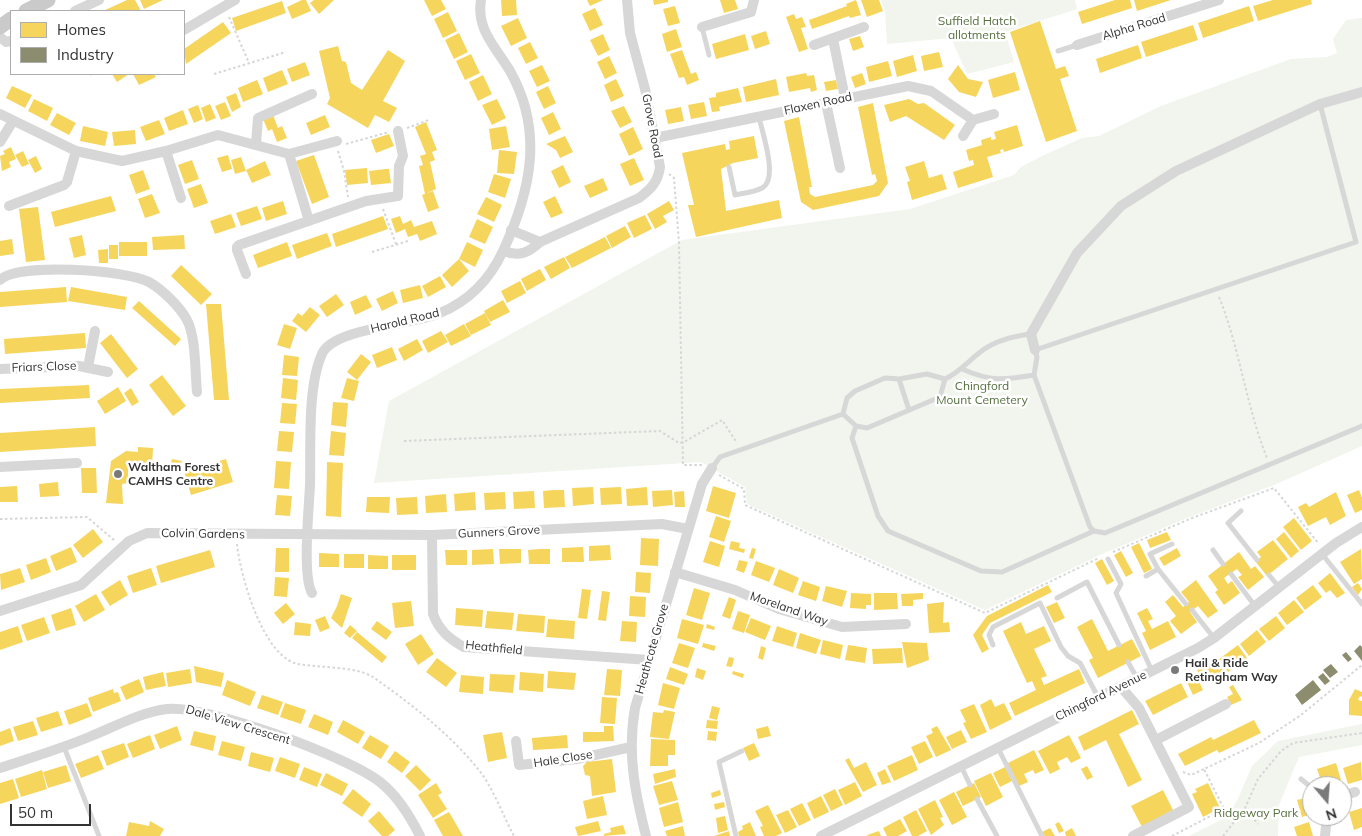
<!DOCTYPE html>
<style>
body{margin:0}
#map{position:relative;width:1362px;height:836px;overflow:hidden;background:#fff;font-family:Mulish,sans-serif}
canvas{display:block}
.legend{position:absolute;left:10px;top:10px;width:175px;height:65px;box-sizing:border-box;background:#fff;border:1px solid #adadad;margin:0;padding:6px 9px;list-style:none;font-size:15px;color:#333}
.legend li{display:flex;align-items:center;gap:10px;height:25px}
.legend b{width:25px;border:1px solid #adadad}
.north{position:absolute;left:1302px;top:776px;width:50px;height:50px;box-sizing:border-box;background:#fff;border:1px solid #adadad;border-radius:50%;rotate:162deg;font-size:14px;font-weight:700;line-height:20px;text-align:center;color:#333}
.north::after{content:'';display:block;margin:auto;width:18px;height:22px;background:#7a7a7a;clip-path:polygon(50% 0,100% 100%,50% 72%,0 100%)}
.scale{position:absolute;left:10px;top:804px;width:81px;height:22px;box-sizing:border-box;border:2px solid #333;border-top:0;padding-left:6px;font-size:15px;line-height:18px;white-space:nowrap;color:#333;-webkit-text-stroke:4px #fff;paint-order:stroke}
</style>
<div id="map">
<canvas width="1362" height="836"></canvas>
<ul class="legend">
<li><b style="height:14px;background:#f6d55c"></b>Homes</li>
<li><b style="height:14px;background:#8c8c6e"></b>Industry</li>
</ul>
<div class="north">N</div>
<div class="scale">50 m</div>
</div>
<script>
const context = document.querySelector('canvas').getContext('2d');
context.lineJoin = 'round';
function paint(path, color) { context.fillStyle = color; context.fill(path, 'evenodd'); }
function trace(path, color, width, dash) { context.strokeStyle = color; context.lineWidth = width; context.lineCap = dash ? 'butt' : 'round'; context.setLineDash(dash || []); context.stroke(path); }
function label(font, color, halo, rows, align = 'center') {
  context.font = font + ' Mulish,sans-serif'; context.lineWidth = 5; context.setLineDash([]); context.textBaseline = 'middle'; context.strokeStyle = halo; context.fillStyle = color; for (const [text, x, y, turn = 0] of rows) {
    context.save(); context.translate(x, y); context.rotate((+turn || 0) * Math.PI / 180); context.textAlign = isNaN(turn) ? turn : align; if (halo) context.strokeText(text, 0, 0); context.fillText(text, 0, 0); context.restore();
  }
}
const green = new Path2D(`
 M881 0H1075L1077 9 1005 32 1014 62 967 74 951 38 887 44 885 11Z
 M1362 18V446L1274 485 1187 518 1100 555 985 610 747 504 745 487 701 462 374 483 389 401 682 240 910 209 1014 175 1021 167 1042 156 1082 138 1099 136 1161 106 1291 59 1327 57 1337 53 1333 39 1346 20Z
 M1362 724V745L1299 757 1279 805 1278 836H1189L1225 818 1237 801 1252 766 1278 741Z`);
const homes = new Path2D(`
 M127 0H135L141 11H103Z
 M140 0H163L144 9Z
 M302 0H306L311 11 292 19 287 7Z
 M314 0H334L319 14 310 3Z
 M424 0H441L446 9 432 16Z
 M501 0H516L517 15 502 16Z
 M587 0H603L590 6Z
 M653 0H668V2L654 5Z
 M720 0H735L738 9 724 13Z
 M856 0 861 15 850 18 849 16 812 29 809 20 847 6 846 4Z
 M861 0H879L883 11 867 17Z
 M1115 0H1130L1132 8 1082 24 1078 12Z
 M1134 0H1171L1137 11Z
 M1273 0H1311L1312 4 1258 21 1253 6Z
 M282 1 286 13 236 31 232 18Z
 M675 6 680 23 668 26 663 9Z
 M1249 6 1254 21 1203 38 1198 23Z
 M595 8 603 25 590 31 582 14Z
 M448 12 457 31 443 38 434 19Z
 M794 14 796 19 802 17 806 27 801 28 808 49 799 52 786 17Z
 M518 18 527 38 511 46 501 26Z
 M1040 21 1056 69 1065 66 1069 76 1060 79 1077 131 1046 142 1010 32Z
 M223 22 231 33 186 64 184 49Z
 M1193 25 1198 40 1146 57 1141 42Z
 M676 29 682 47 667 52 662 34Z
 M766 31 770 44 755 49 751 36Z
 M459 33 468 52 454 59 445 40Z
 M603 34 610 50 598 56 590 40Z
 M745 34 749 50 716 59 712 44Z
 M860 36 864 47 853 51 849 39Z
 M530 42 538 58 526 64 518 48Z
 M1138 45 1142 58 1100 73 1096 59Z
 M338 46 342 61 346 62 351 83 362 90 388 50 405 61 383 101 397 108 389 122 375 115 368 128 327 104 330 98 319 51Z
 M682 50 691 74 696 72 699 80 687 85 684 77 679 78 670 54Z
 M939 52 943 67 924 71 921 56Z
 M471 54 480 73 465 80 456 61Z
 M913 55 917 71 897 77 893 61Z
 M609 56 617 73 605 79 597 62Z
 M888 61 892 76 869 82 866 67Z
 M305 62 310 75 292 82 287 69Z
 M542 65 550 81 537 87 529 71Z
 M958 65 968 79 983 82 976 97 959 92 948 79Z
 M282 70 288 84 268 92 263 78Z
 M1015 72 1020 90 993 98 988 80Z
 M806 73 807 76 814 75 817 90 811 92 810 88 789 92 786 77Z
 M862 73 866 84 855 88 851 77Z
 M112 74H129L117 82Z
 M133 74H154L156 77 139 85Z
 M483 75 492 94 478 101 469 82Z
 M616 79 624 96 611 102 604 85Z
 M776 79 779 95 746 102 743 87Z
 M257 80 263 94 243 102 238 88Z
 M836 80 838 89 826 91 824 82Z
 M12 86 32 95 25 108 6 98Z
 M548 86 556 103 544 109 536 92Z
 M738 88 742 102 719 107 720 111 712 112 709 98 716 97V93Z
 M236 93 241 107 232 112 226 97Z
 M34 99 53 108 47 121 28 111Z
 M497 99 506 118 492 125 482 105Z
 M909 99 918 104 924 103 955 125 944 140 906 116 890 122 884 105Z
 M225 102 231 116 221 120 215 106Z
 M704 102 707 116 691 119 688 105Z
 M873 103 888 183 879 196 813 210 801 202 784 121 799 117 812 187H809L810 194 815 197 873 185 877 181 875 174 872 175 858 107Z
 M210 104 216 118 206 122 201 108Z
 M198 105 203 119 194 123 188 109Z
 M624 106 632 122 620 128 611 111Z
 M681 107 684 121 668 124 665 110Z
 M183 110 188 124 169 131 164 118Z
 M553 112 561 129 549 135 541 118Z
 M57 113 76 123 69 135 50 125Z
 M273 115 278 128 282 126 287 138 277 142 272 129 268 131 263 119Z
 M325 115 330 127 311 135 306 123Z
 M159 120 165 134 146 141 140 127Z
 M426 122 437 150 432 152 435 160 430 162 436 189 425 194 419 166 423 165 420 156 426 154 415 127Z
 M1017 125 1023 146 1004 152 1003 149 1000 150 1001 153 987 157 993 177 958 188 953 172 974 165 973 160 969 161 966 150 982 145 981 140 991 137V140L996 139 994 132Z
 M83 126 108 132 105 146 80 141Z
 M506 126 510 147 492 150 489 129Z
 M633 127 643 149 629 156 619 134Z
 M135 130 136 144 114 146 112 132Z
 M389 134 394 146 376 153 371 140Z
 M565 136 573 152 560 158 556 150 546 144Z
 M754 136 758 158 733 163 721 169 726 211 779 200 782 218 696 237 688 205H694L682 153 725 144 726 150 730 149 729 141Z
 M11 147 16 159 9 162 11 167 2 171 0 156 5 154 3 151Z
 M499 150 517 152 514 174 497 173Z
 M23 151 29 164 22 167 15 155Z
 M228 155 232 169 222 172 217 158Z
 M314 155 329 197 312 204 296 161Z
 M36 156 42 169 35 173 28 160Z
 M241 157 246 171 235 174 231 160Z
 M634 158 644 180 630 186 620 164Z
 M192 160 199 179 185 184 178 165Z
 M265 161 271 175 252 183 246 170Z
 M924 161 929 178 942 174 947 189 912 200 907 182 910 181 905 167Z
 M563 165 571 182 559 188 551 171Z
 M367 168 368 183 347 185 345 170Z
 M386 169H389L391 183 371 185 369 171Z
 M143 170 150 189 136 194 129 175Z
 M494 174 511 179 505 198 488 192Z
 M603 178 608 190 590 198 584 186Z
 M201 184 208 203 194 208 187 189Z
 M433 191 439 208 428 212 422 195Z
 M152 194 160 213 145 218 138 199Z
 M111 196 116 211 55 227 51 212Z
 M555 196 563 213 551 218 543 202Z
 M486 197 502 205 494 222 477 214Z
 M283 201 287 214 266 221 262 208Z
 M669 201 674 210 663 216 667 222 655 229 647 214Z
 M257 206 262 219 241 226 236 213Z
 M38 207 45 260 26 262 19 209Z
 M231 214 236 227 215 234 210 221Z
 M645 215 652 229 634 238 627 223Z
 M383 216 388 229 336 247 332 234Z
 M400 216 403 224 411 220 414 227 432 221 437 234 420 241 417 234 408 237 405 229 396 233 391 219Z
 M477 219 493 227 485 244 469 237Z
 M625 226 631 237 612 248 606 236Z
 M327 233 332 246 297 259 292 245Z
 M82 235 86 255 74 258 69 238Z
 M184 235 185 249 153 250 152 237Z
 M605 237 611 248 572 268 565 257Z
 M12 239 14 254 0 256V241Z
 M119 242H147V256H119Z
 M287 242 292 256 258 268 253 255Z
 M467 242 483 250 475 267 459 259Z
 M109 245H118V259H109Z
 M108 249V263H99L98 250Z
 M564 257 570 268 551 279 544 267Z
 M459 259 469 271 452 287 442 275Z
 M181 265 212 294 201 305 171 276Z
 M540 269 546 280 527 291 521 279Z
 M440 276 446 287 428 297 422 286Z
 M520 281 526 293 507 303 501 291Z
 M420 285 423 298 403 303 400 290Z
 M66 287 67 302 0 307V292Z
 M71 287 127 297 125 310 68 301Z
 M393 291 398 303 382 311 376 299Z
 M336 294 344 305 327 317 319 306Z
 M366 295 372 307 355 315 350 302Z
 M503 300 510 312 490 322 484 311Z
 M139 301 181 339 175 346 132 308Z
 M206 304H221L229 400H214Z
 M310 307 320 315 306 332 292 321 298 313 302 316Z
 M485 313 491 325 471 335 465 324Z
 M284 324 297 328 290 349 277 345Z
 M464 324 471 336 451 346 445 335Z
 M441 331 448 342 428 353 422 341Z
 M85 333 86 348 5 354 4 339Z
 M111 334 138 369 127 378 100 343Z
 M417 339 423 350 404 361 398 349Z
 M392 347 397 360 377 368 372 355Z
 M361 354 371 362 357 380 347 372Z
 M284 355 299 357 297 376 282 375Z
 M162 375 186 406 173 416 149 385Z
 M283 378 298 380 296 400 281 398Z
 M347 378 359 381 354 401 341 398Z
 M89 385 90 398 0 403V389Z
 M118 387 126 401 105 414 97 401Z
 M131 388 139 402 132 406 124 393Z
 M333 402 348 403 346 427 331 425Z
 M282 403 297 404 295 424 280 423Z
 M95 427 96 446 0 452V433Z
 M279 431 294 432 292 452 277 451Z
 M331 431 346 433 344 456 329 455Z
 M138 447 153 448 152 467H133L128 470V483L122 484 123 504 106 503 111 461 126 451 138 452Z
 M172 459 182 461 179 471 169 469Z
 M226 459 233 482 191 495 184 471Z
 M276 461 291 462 289 489 274 488Z
 M327 462 343 463 341 517 326 516Z
 M81 468H96L97 493H82Z
 M58 482 59 496 40 497 39 484Z
 M17 486 18 502H0V487Z
 M713 486 736 493 729 518 706 511Z
 M593 487 594 504 573 506 572 488Z
 M621 487 622 504 601 505 600 488Z
 M647 487 648 505 627 506 626 489Z
 M553 490H564L565 507 544 508 543 491Z
 M672 490 673 505 653 507 652 491Z
 M1359 490 1362 498V510L1355 513 1347 495Z
 M534 491 535 508 514 509 513 492Z
 M684 491 685 507H675L674 492Z
 M475 492 476 510 455 511 454 494Z
 M505 492 506 509 485 510 484 493Z
 M1336 492 1346 516 1330 525 1326 517 1308 526 1298 507 1306 503 1309 507Z
 M446 494 447 512 426 513 425 496Z
 M277 495 292 496 290 516 275 515Z
 M367 497H390L389 513 366 512Z
 M417 497 418 514 397 515 396 498Z
 M716 516 731 521 724 542 709 537Z
 M1294 518 1312 541 1301 550 1283 527Z
 M93 529 103 542 83 558 73 545Z
 M1167 532 1171 540 1150 548 1147 540Z
 M1284 532 1299 551 1291 558 1276 539Z
 M641 538 659 539 658 566 640 565Z
 M1273 540 1288 559 1267 576 1255 561 1261 557 1257 552Z
 M710 541 725 546 719 567 703 562Z
 M731 541 740 543 739 548 745 549 744 553 729 549Z
 M1139 543 1152 569 1144 573 1131 547Z
 M610 545 611 560 589 561V546Z
 M71 547 77 562 56 571 50 556Z
 M583 547 584 562H562V548Z
 M276 548H289V572H275Z
 M752 548 756 549 753 559 749 558Z
 M1177 548 1181 556 1164 566 1159 558Z
 M493 549 494 564 472 565V550Z
 M499 549H521V563L500 564Z
 M539 549H550V564H529L528 550Z
 M1361 549 1362 579 1354 584 1340 562Z
 M210 550 215 567 161 583 156 566Z
 M445 550H467V565H446Z
 M1121 551 1133 573 1126 577 1114 555Z
 M1239 552 1251 569 1255 566 1264 577 1248 590 1238 577 1242 575 1237 569 1224 578 1228 584 1232 581 1240 593 1224 605 1215 592 1218 590 1208 576Z
 M319 553 339 554V567H319Z
 M344 554H364V568H344Z
 M368 555 388 556V569H368Z
 M392 555H416V570H392Z
 M46 558 51 572 31 580 26 565Z
 M1102 559 1114 581 1107 585 1095 563Z
 M739 560 748 562 744 573 736 570Z
 M756 561 775 568 769 582 751 575Z
 M20 568 25 582 1 590 0 574Z
 M151 568 157 585 133 593 127 576Z
 M779 569 799 578 793 593 773 585Z
 M636 572 651 573 650 593 635 592Z
 M1330 573 1345 593 1337 598 1330 590 1326 593 1318 583Z
 M275 577 289 578 287 597 274 596Z
 M120 580 128 595 110 606 101 592Z
 M1196 580 1218 611 1208 618 1198 606 1190 612 1197 622 1181 634 1170 621 1176 616 1165 602 1173 595 1183 607 1189 602 1181 592Z
 M803 581 820 587 816 601 798 595Z
 M1358 583 1362 589 1358 595 1352 587Z
 M1048 585 1052 592 990 623 982 635 989 649 982 653 973 635 987 616Z
 M1313 585 1322 597 1305 610 1296 598Z
 M826 586 847 591 842 607 822 601Z
 M694 588 710 593 702 620 686 615Z
 M582 589 591 590 587 619 578 618Z
 M602 591 610 592 606 621 598 620Z
 M851 593 871 594V605H866V609L850 608Z
 M874 593H897L898 609 874 610Z
 M923 593V599L913 600V606H902L901 594Z
 M96 594 105 610 84 622 75 606Z
 M341 594 352 598 342 628 331 618 337 606Z
 M630 596 646 597 645 617 629 616Z
 M729 597 736 600 730 619 722 616Z
 M1294 600 1304 612 1287 625 1278 613Z
 M411 601 414 626 395 628 392 603Z
 M944 602 943 623 949 622 950 632 929 633 927 604Z
 M1057 602 1065 618 1054 623 1046 607Z
 M286 603 295 614 283 624 274 613Z
 M71 608 76 625 56 631 51 615Z
 M456 608 483 610 482 627 455 625Z
 M1147 608 1153 619 1148 621 1152 629 1168 621 1176 637 1150 650 1142 633 1146 631 1137 613Z
 M487 611 514 613 512 630 485 628Z
 M738 611 750 615 744 633 732 629Z
 M518 614 545 616 544 633 516 631Z
 M325 616 330 628 320 632 315 620Z
 M1276 616 1285 628 1269 641 1259 629Z
 M44 617 50 633 27 641 21 625Z
 M751 618 771 626 765 640 745 632Z
 M548 619 575 621 574 639 546 637Z
 M682 619 704 625 698 644 677 638Z
 M1092 619 1108 651 1132 639 1141 656 1098 678 1089 660 1093 658 1077 627Z
 M377 621 392 632 386 640 371 629Z
 M622 621 637 622 636 642 620 641Z
 M295 622 311 624 310 636 294 635Z
 M1021 622 1026 634 1044 626 1051 641 1034 649 1047 676 1041 678 1044 685 1079 669 1085 683 1015 716 1009 703 1036 690 1032 681 1027 683 1003 631Z
 M707 624 715 627 714 630 706 628Z
 M350 625 357 631 350 638 344 633Z
 M18 626 23 642 0 650V632Z
 M777 626 797 633 793 647 772 641Z
 M1257 630 1266 642 1249 656 1240 644Z
 M357 632 387 657 382 663 352 638Z
 M800 633 821 640 816 654 796 648Z
 M421 634 434 654 418 665 405 644Z
 M823 640 843 645 840 659 820 654Z
 M902 642 927 643 929 660 907 668Z
 M679 643 695 648 688 668 672 663Z
 M703 643 716 646 714 651 702 647Z
 M848 645 867 648 865 663 845 660Z
 M1238 645 1247 658 1228 672 1219 659Z
 M761 646 766 648 763 660 758 658Z
 M902 648 903 663 873 664 872 649Z
 M729 657 734 658 732 667 726 666Z
 M437 658 457 673 446 687 426 672Z
 M1217 659 1224 672 1204 682 1197 670Z
 M194 666 224 673 221 687 196 682Z
 M670 667 688 674 684 685 666 679Z
 M697 668 706 671 703 680 695 677Z
 M190 669 192 683 168 687 166 673Z
 M607 669 622 670 620 696 604 695Z
 M548 671 576 673 574 690 547 688Z
 M733 671 744 674 743 678 732 674Z
 M163 672 166 686 146 690 143 677Z
 M520 672 544 674 543 692 519 690Z
 M490 674 515 675 513 693 489 691Z
 M461 675 484 677 483 694 459 692Z
 M1196 675 1203 690 1193 695 1186 680Z
 M139 679 144 692 126 700 120 687Z
 M227 680 256 692 250 706 222 695Z
 M663 683 680 688 674 709 658 705Z
 M1181 683 1188 697 1153 715 1145 701Z
 M1233 685 1242 700 1231 705 1227 697 1233 694 1229 687Z
 M113 689 114 693 118 692 121 701 93 712 88 698Z
 M1355 689 1362 692V697L1360 696 1358 700 1362 701V716L1349 715V700Z
 M262 695 283 702 278 715 257 708Z
 M602 697 617 698 615 724 600 723Z
 M991 699 995 707 1004 703 1012 719 990 730 980 705Z
 M87 703 92 716 69 725 64 711Z
 M285 703 306 710 301 724 280 717Z
 M974 704 987 732 971 739 963 723 966 722 960 710Z
 M712 706 720 708 717 720 709 718Z
 M664 710 675 712 669 739 650 737 653 712 663 713Z
 M1132 710 1139 724 1119 734 1142 780 1128 787 1106 740 1084 751 1078 737Z
 M58 711 63 725 41 732 36 718Z
 M314 714 333 722 328 735 308 727Z
 M343 720 365 732 358 744 337 732Z
 M707 720 718 721 717 729 706 728Z
 M1254 720 1261 733 1219 753 1217 750 1185 766 1178 754 1211 737 1213 740Z
 M33 721 38 735 18 741 13 727Z
 M177 726 182 740 160 749 154 735Z
 M604 726H613L614 741 583 742V732H604Z
 M768 726 771 736 758 739 756 729Z
 M937 726 951 750 936 757 926 736 933 733 931 729Z
 M10 728 14 741 0 746V732Z
 M961 730 967 742 952 749 946 737Z
 M194 731 216 736 213 751 190 745Z
 M708 731 717 732 716 741 707 740Z
 M502 732 507 758 488 762 483 735Z
 M150 735 155 749 133 758 127 744Z
 M370 735 389 746 381 759 362 748Z
 M567 735 568 748 533 750 532 738Z
 M1069 735 1081 758 1071 763 1067 757 1057 762 1060 769 1050 774 1038 751Z
 M651 739 675 740V755H668V766H650Z
 M222 741 245 747 241 761 218 755Z
 M925 741 933 757 919 764 911 747Z
 M124 743 129 757 107 766 101 751Z
 M754 743 760 756 749 761 743 748Z
 M1034 750 1044 770 1035 774 1033 770 1024 774 1028 782 1019 786 1008 763Z
 M395 751 410 762 402 773 387 762Z
 M251 752 274 758 270 772 248 766Z
 M98 755 104 769 81 778 75 764Z
 M912 755 918 770 894 781 887 766Z
 M280 757 300 764 295 778 275 771Z
 M849 758 854 768 866 762 877 785 863 792 845 760Z
 M612 759 616 792 592 796 590 776 585 775 583 766 587 762Z
 M1361 762 1362 780 1348 784 1343 768Z
 M1336 763 1341 780 1323 786 1317 769Z
 M66 765 71 781 48 788 43 772Z
 M416 765 431 780 420 791 405 776Z
 M1087 766 1093 777 1087 780 1081 769Z
 M304 767 322 774 317 787 299 780Z
 M1005 767 1012 781 1000 787 993 773Z
 M675 769 676 777 655 784 653 774Z
 M885 769 891 782 882 785 877 773Z
 M42 770 47 789 21 797 15 779Z
 M326 773 348 784 342 796 320 785Z
 M991 773 1003 797 986 806 974 781Z
 M13 779 19 798 0 804V783Z
 M672 781 678 800 659 805 653 786Z
 M855 782 862 796 845 805 838 790Z
 M436 783 442 793 438 795 447 809 433 818 418 795Z
 M974 783 981 797 963 806 956 792Z
 M1208 783 1220 808 1203 817 1192 794 1197 792 1195 789Z
 M353 789 371 804 362 817 342 803Z
 M835 789 843 805 831 811 823 795Z
 M720 790 721 795 712 798 711 793Z
 M1163 790 1174 812 1142 827 1131 806Z
 M954 792 967 817 952 825 939 800Z
 M603 796 607 815 587 819 583 801Z
 M821 796 829 812 814 819 807 803Z
 M1312 796V814L1302 817 1297 800Z
 M935 800 943 817 940 818 944 825 931 835 918 809Z
 M678 802 683 822 664 827 659 808Z
 M724 802 725 807 715 810 714 804Z
 M802 803 811 820 799 826 790 809Z
 M768 805 782 833 776 836H764L760 827 763 826 755 811Z
 M1362 808V827L1354 830 1349 812Z
 M788 810 797 827 785 833 776 815Z
 M916 810 927 831 918 836H912L903 817Z
 M379 811 395 830 388 836H382L368 821Z
 M449 812 463 836H443L434 820Z
 M725 816 728 830 718 833 716 818Z
 M900 819 907 831 898 836H887L883 828Z
 M150 821 164 829 160 836H126L129 822 149 826Z
 M598 821 601 831 578 836 575 827Z
 M750 822 756 836H739L738 832 743 829 742 826Z
 M1059 822 1064 831 1059 833 1055 824Z
 M1309 822 1313 836H1297L1294 827Z
 M623 825 626 834 604 836V834L611 832 610 828Z
 M683 826 685 836H667L665 831Z
 M1050 828 1055 836H1045L1042 832Z
 M1072 828 1076 836H1066L1065 832Z
 M729 831 730 836H714Z
 M879 831 881 836H866L870 834Z`);
const industry = new Path2D(`
 M1360 645 1362 647V661L1354 651Z
 M1346 652 1352 659 1348 662 1342 655Z
 M1331 664 1338 672 1330 678 1323 670Z
 M1323 673 1330 681 1325 685 1318 677Z
 M1313 680 1321 690 1302 705 1295 695Z`);
const path = new Path2D(`
 M229 17 249 63
 M214 74 286 52
 M90 75 91 74
 M407 128 429 120
 M346 144 389 132
 M338 151 344 171 348 197
 M669 174 674 178 679 243 683 465H702
 M383 209 396 244
 M372 252 408 241
 M1219 297C1240 349 1246 406 1267 458
 M404 441 660 431 679 443 684 442 722 420 737 443
 M719 475 744 489 745 505 985 613 1099 558
 M0 519 87 517 114 540
 M237 544C240 575 263 657 298 664 320 668 355 666 373 677 410 703 450 734 478 769 493 787 503 816 514 836
 M1113 552 1192 518 1274 488 1319 544
 M1183 772 1191 775 1204 769
 M1245 808 1258 824
 M1172 836 1224 809 1204 769 1259 743 1301 715 1362 665
 M1223 836 1245 808 1258 779 1281 751 1293 743 1362 733`);
const lane = new Path2D(`
 M702 27 709 55
 M1058 51 1077 45
 M1320 104 1356 242 1035 350 1037 357 1034 375 1090 527 1094 531 1105 533 1362 426
 M729 167 735 195C744 193 755 192 762 188 779 179 762 132 759 117
 M962 369C992 382 1003 380 1034 375
 M899 379 909 410
 M843 414 847 398 855 391 885 378 899 379 927 374 945 379
 M856 426 852 438 878 516 888 531 981 571 1002 572 1094 531
 M712 468 720 457 843 414 856 426 867 428 940 397 945 379C960 372 969 360 983 350 997 340 1014 336 1031 334
 M1241 511 1228 523 1257 560
 M1213 550 1223 564
 M1322 554 1362 604
 M1108 559 1121 584 1116 593 1152 671
 M1158 569 1186 604
 M1231 574 1255 606
 M1269 575 1279 587
 M1146 576 1158 569 1150 554 1172 544
 M1057 598 1087 582 1119 645
 M1192 610 1214 638
 M993 645 989 635 993 627 1040 603 1061 647 1068 656 1080 663 1098 697
 M1128 662 1137 678
 M64 747 99 836
 M998 748 1042 836
 M961 766 970 785
 M1301 779 1312 788
 M977 799 997 836
 M736 836 719 762 742 751`);
const street = new Path2D(`
 M75 11 99 0
 M702 27 751 12 754 0
 M184 30 235 0
 M0 37 6 42 11 41
 M833 39 845 98
 M814 45 864 27
 M1077 45 1219 0
 M826 103 840 168
 M0 114 76 151 122 161 166 151 218 135 289 154 337 141
 M963 136 973 120 994 114
 M655 138 908 86 931 91 973 120
 M0 142 13 121
 M256 144 258 118 312 94
 M166 151 181 198
 M289 154 309 221
 M9 206 64 185 67 182 76 151
 M511 230 540 242
 M504 251C519 257 528 253 540 242L639 198C651 189 658 182 660 167L645 89 630 33 627 0
 M246 274 237 250V247L239 245 366 201 398 196 399 166 403 156 398 131
 M0 280C18 262 127 270 149 282 163 290 180 307 187 320 196 337 195 372 197 392
 M1035 350 1031 334 1077 253 1121 206 1176 171 1320 104 1362 92
 M88 367 95 331
 M0 369 79 366 108 372
 M0 467 77 463
 M432 535 433 614C439 630 449 639 464 647L649 660
 M675 572 735 590 779 609 842 627 906 624
 M312 593C302 576 309 508 310 485 311 448 307 387 322 354 333 328 414 325 440 313 469 301 490 279 503 251 531 191 544 131 510 71 496 47 476 30 481 0
 M0 611 81 585 129 541 147 533 432 535 662 524 688 529
 M1121 687 1139 708 1189 807 1133 836
 M1156 740 1226 704
 M516 741 519 765 577 759 631 747
 M0 768C30 758 60 749 89 737 114 727 141 712 167 709 205 704 349 757 380 782 398 796 410 816 420 836
 M1342 796 1355 792
 M646 836C635 793 627 753 635 708L702 484 712 468
 M821 836 1198 648 1214 638 1336 543 1362 527
 M1325 836 1327 816`);
const primary = new Path2D(`
 M26 11 48 0
 M0 27 11 19`);
const markers = [
 [118,474,5,"#7a7a7a"],
 [1175,670,5,"#7a7a7a"]
];
const parkNames = [
 ["Suffield Hatch",977,21],
 ["allotments",977,35],
 ["Chingford",982,386],
 ["Mount Cemetery",982,400],
 ["Ridgeway Park",1256,813]
];
const streetNames = [
 ["Alpha Road",1134,27,-17],
 ["Flaxen Road",818,104,-12],
 ["Grove Road",652,126,79],
 ["Harold Road",405,321,-14],
 ["Friars Close",44,367,-2],
 ["Gunners Grove",499,532,-3],
 ["Colvin Gardens",203,534,1],
 ["Moreland Way",789,609,19],
 ["Heathfield",494,648,6],
 ["Heathcote Grove",652,649,-74],
 ["Chingford Avenue",1101,696,-26],
 ["Dale View Crescent",238,725,17],
 ["Hale Close",563,759,-9]
];
const poiNames = [
 ["Waltham Forest",128,467],
 ["CAMHS Centre",128,481],
 ["Hail & Ride",1185,663],
 ["Retingham Way",1185,677]
];
paint(green, '#f1f5ed');
paint(homes, '#f6d55c');
paint(industry, '#8c8c6e');
trace(path, '#d6d6d6', 2, [2.5, 2.5]);
trace(lane, '#d7d7d7', 5);
trace(street, '#d7d7d7', 10);
trace(primary, '#cacaca', 15);
for (const [x, y, r, color] of markers) { const dot = new Path2D(); dot.arc(x, y, r, 0, 2 * Math.PI); context.fillStyle = color; context.fill(dot); trace(dot, '#fff', 2); }
label('12px', '#56703f', '#fff', parkNames);
label('12px', '#333', '#fff', streetNames);
label('bold 12px', '#333', '#fff', poiNames, 'left');
</script>
